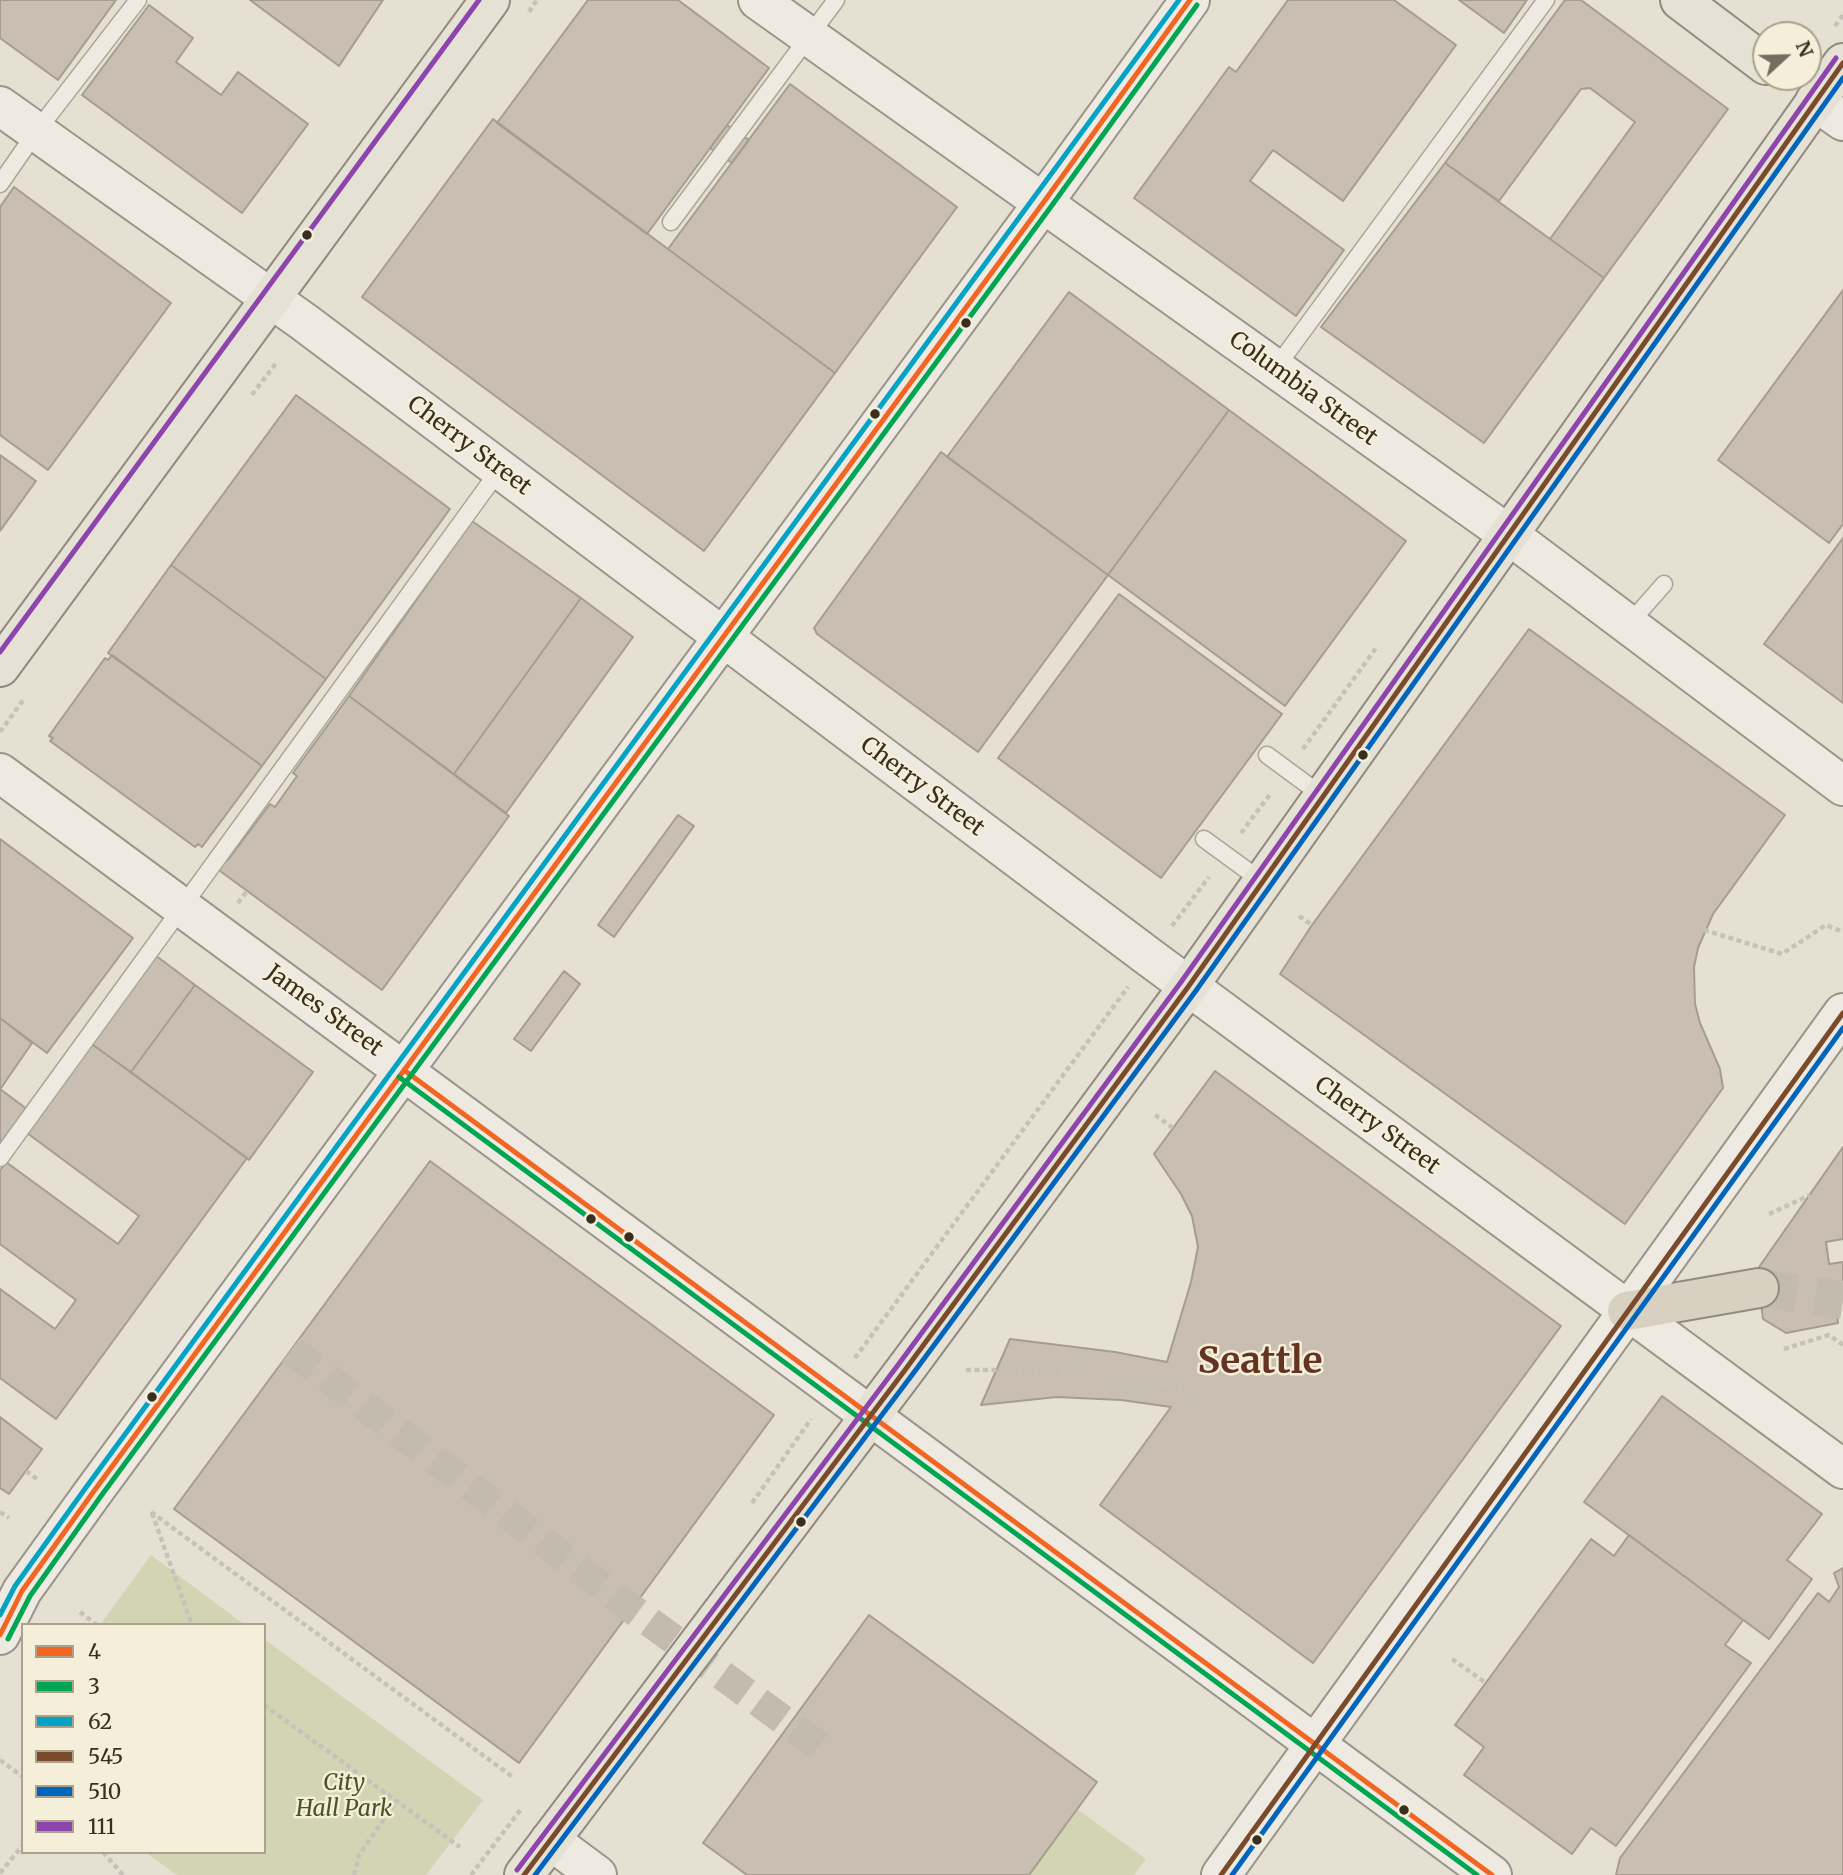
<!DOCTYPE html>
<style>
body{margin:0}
#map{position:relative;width:1843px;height:1875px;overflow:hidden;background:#e5e0d1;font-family:Merriweather,serif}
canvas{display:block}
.legend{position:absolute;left:21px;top:1623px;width:245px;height:231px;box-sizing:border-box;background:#f5eed8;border:2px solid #aaa18f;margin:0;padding:9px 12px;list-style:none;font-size:21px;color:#3a2e21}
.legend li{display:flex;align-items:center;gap:14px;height:35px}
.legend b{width:35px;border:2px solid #aaa18f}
.north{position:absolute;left:1752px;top:21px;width:70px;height:70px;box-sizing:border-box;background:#f5eed8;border:2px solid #aaa18f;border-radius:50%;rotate:68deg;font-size:19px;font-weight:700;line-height:28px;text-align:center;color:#3a2e21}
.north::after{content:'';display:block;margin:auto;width:24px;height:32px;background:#766c5f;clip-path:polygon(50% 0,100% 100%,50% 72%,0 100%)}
</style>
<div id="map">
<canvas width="1843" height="1875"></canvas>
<ul class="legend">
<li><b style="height:9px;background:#f26522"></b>4</li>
<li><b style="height:9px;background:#00a651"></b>3</li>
<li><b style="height:9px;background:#03a3c5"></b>62</li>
<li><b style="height:9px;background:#7a4b2a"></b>545</li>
<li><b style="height:9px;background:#0065bd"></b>510</li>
<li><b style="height:9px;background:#8e44ad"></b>111</li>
</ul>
<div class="north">N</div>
</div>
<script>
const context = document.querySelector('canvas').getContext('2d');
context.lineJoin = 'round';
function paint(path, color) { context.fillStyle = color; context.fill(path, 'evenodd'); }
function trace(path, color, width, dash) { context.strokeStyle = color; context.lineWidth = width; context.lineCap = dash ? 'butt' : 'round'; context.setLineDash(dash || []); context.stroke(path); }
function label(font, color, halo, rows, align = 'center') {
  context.font = font + ' Merriweather,serif'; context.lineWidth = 5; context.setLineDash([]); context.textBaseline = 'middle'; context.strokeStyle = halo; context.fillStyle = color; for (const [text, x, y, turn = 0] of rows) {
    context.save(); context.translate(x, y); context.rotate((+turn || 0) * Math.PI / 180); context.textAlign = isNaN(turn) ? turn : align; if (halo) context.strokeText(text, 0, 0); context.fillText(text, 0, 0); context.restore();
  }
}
const green = new Path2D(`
 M151 1555 245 1625H100Z
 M264 1639 483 1800 426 1875H177L145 1852H264Z
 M1077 1809 1146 1859 1134 1875H1029Z`);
const building = new Path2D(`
 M0 0H116L58 80 0 38Z
 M250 0H383L339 66Z
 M588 0H678L769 68 647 234 497 123Z
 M1288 0H1394L1456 45 1343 201 1273 150 1250 181 1344 250 1296 316 1134 198 1229 67 1236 72Z
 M1459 0H1527L1504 33Z
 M1565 0H1581L1728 109 1604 278 1550 239 1635 122 1590 88 1581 89 1499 201 1445 163Z
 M149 5 193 38 176 62 221 95 238 72 308 124 242 213 82 95Z
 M790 84 957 207 835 373 668 249Z
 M493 119 835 373 704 551 362 297Z
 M727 125 749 140 732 163 710 148Z
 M1445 163 1604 278 1484 443 1321 327Z
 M14 187 171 303 48 470 0 435V207Z
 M1843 290V524L1829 543 1718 460Z
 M1069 292 1229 410 1108 575 947 457Z
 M296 395 450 509 326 679 171 565Z
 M1229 410 1406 541 1285 706 1108 575Z
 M941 452 1108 575 978 752 817 634 814 628Z
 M0 455 36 481 0 531Z
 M472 521 581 598 454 774 349 696Z
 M1843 538V703L1764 644Z
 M171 565 326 679 262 766 108 653Z
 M1119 594 1282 714 1161 878 998 758Z
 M581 598 633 637 506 813 454 774Z
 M1529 629 1785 815 1713 914 1698 948 1694 967 1695 1004 1700 1023 1720 1069 1723 1088 1625 1224 1280 974 1312 925Z
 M112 655 262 766 202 847 198 844 195 847 50 741 53 738 49 736 105 658 108 660Z
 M349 696 509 816 382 990 216 868 224 857 228 860 270 804 275 807 297 776 293 773Z
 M678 815 694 826 614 937 598 925Z
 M0 839 133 938 47 1053 0 1018Z
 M155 955 195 985 131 1072 90 1043Z
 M564 971 580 984 531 1051 514 1039Z
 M195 985 313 1072 249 1160 131 1072Z
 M0 1018 32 1043 1 1088H0Z
 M92 1044 247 1158 56 1419 0 1378V1289L55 1329 76 1300 0 1244V1171L6 1162 118 1244 139 1216 27 1133Z
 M1215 1071 1561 1326 1313 1663 1100 1505 1171 1407 1121 1400 1057 1397 981 1405 1010 1339 1115 1352 1167 1362 1191 1282 1198 1247 1192 1216 1181 1194 1154 1154Z
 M0 1089 27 1109 0 1145Z
 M1843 1147V1239L1826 1242 1829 1264 1843 1262V1287L1833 1289 1838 1323 1786 1333 1763 1319 1757 1270Z
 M430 1161 774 1415 519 1763 174 1509Z
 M1662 1396 1822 1514 1787 1560 1812 1579 1769 1639 1584 1502Z
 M0 1417 42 1449 9 1494 0 1488Z
 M1629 1535 1743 1620 1725 1645 1751 1663 1616 1846 1591 1828 1572 1854 1464 1775 1484 1747 1455 1725 1591 1539 1614 1556Z
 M1843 1568V1875H1616L1620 1858 1818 1593 1829 1602 1839 1587 1834 1573Z
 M869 1615 1097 1782 1029 1875H747L703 1843Z`);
const streetTunnel = new Path2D(`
 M291 1350 632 1609 820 1747`);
const highwayTunnel = new Path2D(`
 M1759 1288 1843 1300`);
const path = new Path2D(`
 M529 12 537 0
 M1835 26 1843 15
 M252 395 276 363
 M0 732 24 699
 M1303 749 1376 648
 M1241 833 1271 793
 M238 903 247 891
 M1299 916 1312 925
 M1172 926 1209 877
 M1704 930 1782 954 1826 925 1843 932
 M1155 1115 1173 1128
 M1769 1214 1810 1195
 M1784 1349 1829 1335 1843 1345
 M855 1358 1128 987
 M966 1370H1056L1148 1382 1205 1395
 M26 1471 37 1479
 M752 1503 811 1419
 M1427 1509 1428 1510
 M0 1512 9 1518
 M151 1512 514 1778
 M152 1513 192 1625
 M80 1612 97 1625
 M1452 1659 1486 1683
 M264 1705 460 1847
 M0 1760 23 1777
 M103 1852 123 1875
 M0 1873 23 1845
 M354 1875 359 1855 397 1800
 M471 1875 521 1809`);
const lane = new Path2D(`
 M0 184 36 132 138 0
 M671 222 836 0
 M1275 369 1546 0
 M1628 625 1664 584
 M1267 755 1324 797
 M1204 839 1263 882
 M0 1158 500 469`);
const secondary = new Path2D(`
 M758 0 1509 535 1843 786
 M1815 101 1843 121
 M0 106 304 322 1149 957 1843 1469
 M0 773 1492 1875
 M0 1635 22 1591 94 1491 1043 203 1190 0
 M550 1840 597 1875
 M1221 1875 1843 1013`);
const primary = new Path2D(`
 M1680 0 1766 65
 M0 667 490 0
 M524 1875 905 1370 1188 987 1843 63`);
const highway = new Path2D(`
 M1627 1311 1759 1288`);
const bus1 = new Path2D(`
 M404 1070 1492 1875
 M0 1635 22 1591 94 1491 1043 203 1190 0`);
const bus2 = new Path2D(`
 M399 1077 1477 1875
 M8 1639 30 1596 101 1496 1050 208 1197 5`);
const bus3 = new Path2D(`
 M0 1615 15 1586 87 1486 1179 0`);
const bus4 = new Path2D(`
 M524 1875 905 1370 1188 987 1843 63
 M1221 1875 1843 1013`);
const bus5 = new Path2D(`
 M535 1875 912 1375 1195 992 1843 78
 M1232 1875 1843 1028`);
const bus6 = new Path2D(`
 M0 652 479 0
 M517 1870 898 1365 1181 982 1836 58`);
const markers = [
 [307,235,6,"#3a2e21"],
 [966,323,6,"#3a2e21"],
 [875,414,6,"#3a2e21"],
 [1363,755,6,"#3a2e21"],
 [591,1219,6,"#3a2e21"],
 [629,1237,6,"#3a2e21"],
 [152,1397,6,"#3a2e21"],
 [801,1522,6,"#3a2e21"],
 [1404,1810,6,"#3a2e21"],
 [1257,1840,6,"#3a2e21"]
];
const streetNames = [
 ["Columbia Street",1303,389,36],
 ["Cherry Street",469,446,37],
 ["Cherry Street",922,787,37],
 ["James Street",324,1011,36],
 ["Cherry Street",1377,1126,36]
];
const parkNames = [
 ["City",344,1783],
 ["Hall Park",344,1809]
];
const townNames = [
 ["Seattle",1260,1363]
];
paint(green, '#d2d4b4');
paint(building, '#c8bfb2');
trace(building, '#a69c90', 2);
trace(streetTunnel, '#c3bcae', 30, [30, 15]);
trace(highwayTunnel, '#c3bcae', 38, [38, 19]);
trace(lane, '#aba599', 19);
trace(secondary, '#9a958a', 42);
trace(primary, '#908b80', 42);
trace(highway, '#908b80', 42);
trace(path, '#c6c2b9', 4.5, [5, 3.5]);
trace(lane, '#eeeae2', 16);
trace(secondary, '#eeeae2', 38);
trace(primary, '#e5e1d4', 38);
trace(highway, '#d8d1c2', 38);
trace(bus1, '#f26522', 5);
trace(bus2, '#00a651', 5);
trace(bus3, '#03a3c5', 5);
trace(bus4, '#7a4b2a', 5);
trace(bus5, '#0065bd', 5);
trace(bus6, '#8e44ad', 5);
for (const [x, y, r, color] of markers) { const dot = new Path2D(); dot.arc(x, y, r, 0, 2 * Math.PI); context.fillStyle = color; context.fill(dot); trace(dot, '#f5eed8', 2.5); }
label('23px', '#3a2e21', '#f5eed8', streetNames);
label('italic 23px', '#485528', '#f5eed8', parkNames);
label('bold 37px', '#643322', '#f5eed8', townNames);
</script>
